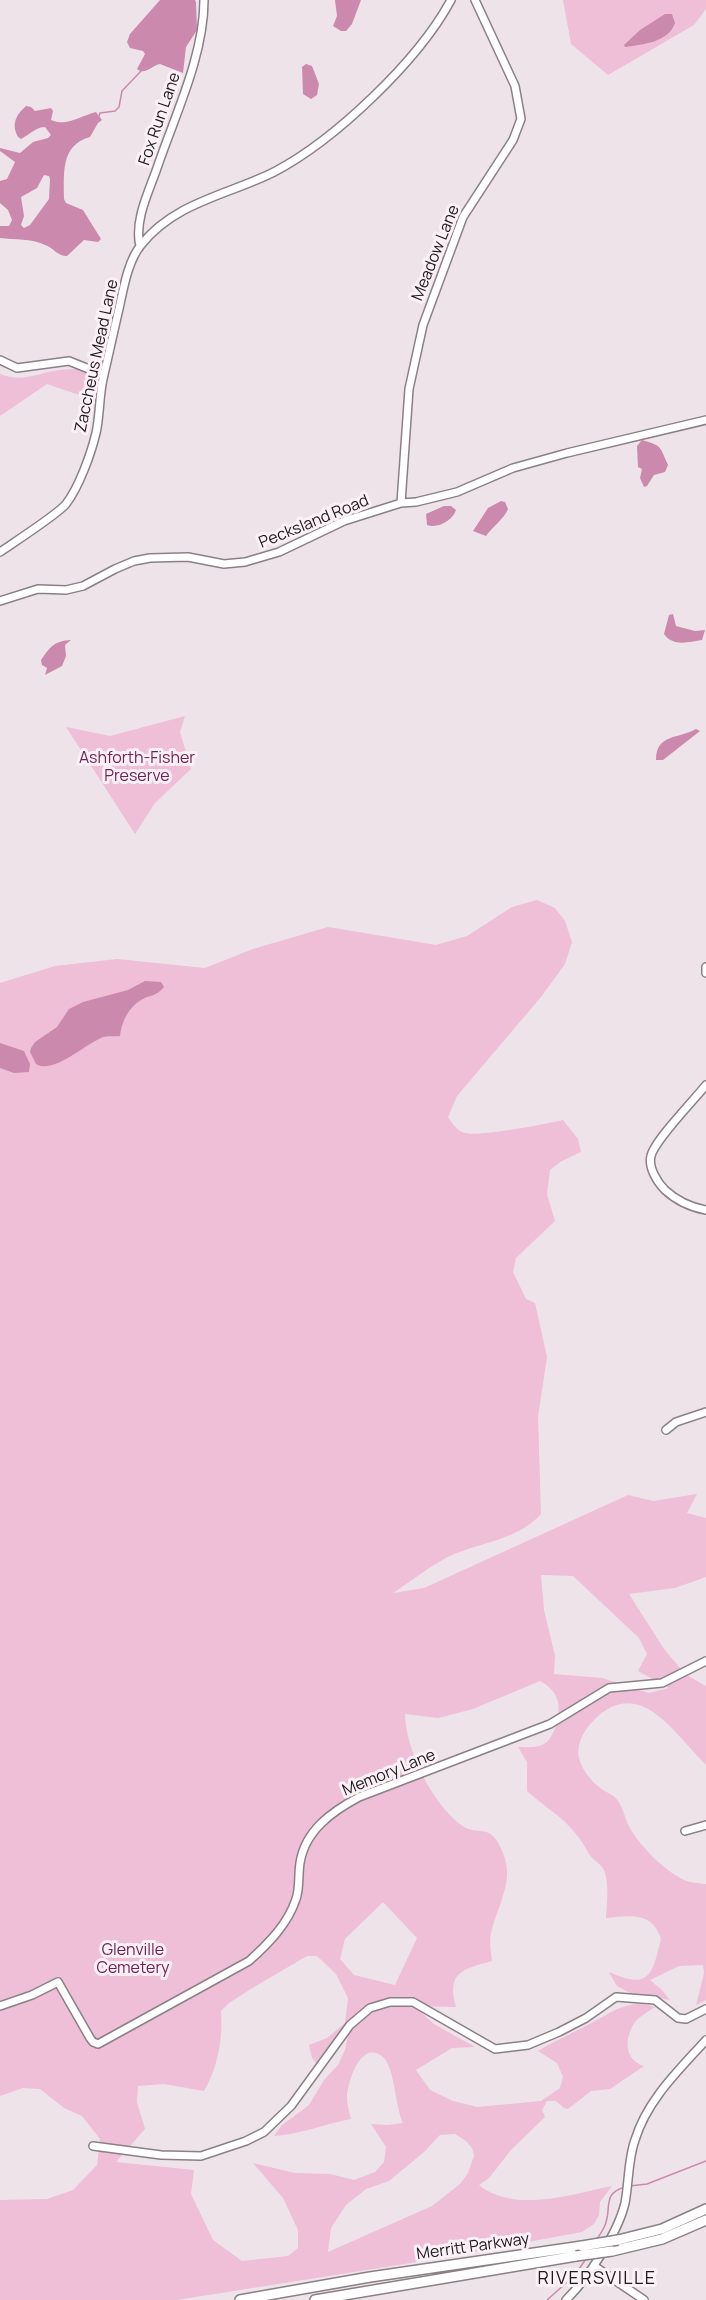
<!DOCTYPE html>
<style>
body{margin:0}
canvas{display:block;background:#eee3e8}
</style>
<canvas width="706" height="2300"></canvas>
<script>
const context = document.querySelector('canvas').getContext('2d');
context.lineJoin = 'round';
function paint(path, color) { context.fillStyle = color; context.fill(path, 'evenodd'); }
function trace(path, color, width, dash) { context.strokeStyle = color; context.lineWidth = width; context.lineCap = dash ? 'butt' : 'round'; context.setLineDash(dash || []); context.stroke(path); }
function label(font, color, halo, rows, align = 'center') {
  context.font = font + ' Manrope,sans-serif'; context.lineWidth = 6; context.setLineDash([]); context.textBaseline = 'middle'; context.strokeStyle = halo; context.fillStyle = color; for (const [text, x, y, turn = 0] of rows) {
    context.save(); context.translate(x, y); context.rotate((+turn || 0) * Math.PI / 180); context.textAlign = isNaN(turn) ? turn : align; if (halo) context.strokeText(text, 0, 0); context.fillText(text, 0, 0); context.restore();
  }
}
const green = new Path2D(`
 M563 0H706V9L694 25 608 75 571 44Z
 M79 369 93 377 88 398 47 384 0 416V374C23 383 37 373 59 370 65 369 72 369 79 369Z
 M185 716 180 732 191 769 155 803 135 834 66 727 110 736Z
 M537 900 555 908 565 921 572 942 565 964 541 997 457 1096 448 1117C452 1123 457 1131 465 1133 478 1137 547 1124 563 1120L578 1139 581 1152 560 1162 550 1170 547 1194 555 1221 516 1258 513 1272 526 1299 535 1303 547 1357 538 1417 541 1514C516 1542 475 1542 444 1559 426 1569 410 1582 393 1593L424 1588 628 1495 653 1501 697 1494 687 1513 706 1518V1577L675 1588 629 1594 664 1649 685 1674 706 1686V1765C675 1735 640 1673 593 1721 584 1730 576 1745 579 1758 582 1771 593 1783 603 1790 608 1793 615 1796 618 1801 624 1809 625 1821 631 1830 643 1849 664 1870 684 1880 690 1883 699 1883 706 1884V2000L696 2005 704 1973 703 1965 679 1966 650 1980 662 1990 670 2000 630 1993 617 1986 609 1972C649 1990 652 1976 661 1939 652 1911 630 1916 606 1918 607 1905 610 1877 602 1867 598 1862 592 1859 589 1854 571 1820 554 1815 527 1791V1762L518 1747C525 1747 536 1748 542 1745 550 1742 553 1733 556 1726 562 1706 559 1691 540 1681L473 1709 438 1718 405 1714C406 1750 431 1802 461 1825 479 1838 490 1820 503 1853 515 1882 497 1906 491 1933 489 1942 491 1952 492 1961 463 1969 446 1972 456 2007L414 2006 434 2024 475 2047 452 2048 416 2070 430 2090 453 2101 477 2107 541 2101 560 2088 563 2077 557 2063 538 2051C556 2040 575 2032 593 2022 614 2011 630 1998 655 2007 648 2012 640 2016 635 2022 624 2038 624 2060 644 2066L610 2089 591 2091 568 2109 564 2108 556 2101H547L542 2110 545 2117 511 2150 489 2178 479 2185C515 2214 571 2194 612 2186L600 2202 599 2215 594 2224 582 2232 436 2259 177 2300H0V2200L47 2199 73 2190 97 2165 100 2139 82 2116 64 2108 40 2089 23 2088 0 2096V983L55 966 117 959 205 968 253 949 328 927 436 945 467 936 512 907ZM541 1575 573 1576 639 1638 647 1654 638 1671 669 1688 649 1693 602 1678 554 1674 555 1656 544 1610ZM383 1902 417 1938 395 1985 354 1975 340 1959 345 1939ZM307 1956H317L336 1974 348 1998 345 2023 327 2038 309 2045 312 2058 317 2064 330 2045 348 2035 345 2050 338 2065 324 2080 309 2105 282 2125 274 2136C301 2134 325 2124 351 2119 349 2111 347 2105 347 2096 348 2081 361 2039 383 2057 395 2068 395 2106 403 2123L387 2125 371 2124 386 2147 384 2162 375 2172 354 2180 330 2174 295 2173 253 2163 283 2198 298 2230V2248L288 2256 242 2261 213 2240 191 2194 194 2170 116 2162 145 2129 137 2102 138 2086 164 2084 204 2091C218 2068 223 2037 221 2011L229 2003 254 1987ZM455 2134 466 2141 472 2148 474 2156 468 2173 460 2184 432 2206 328 2252 331 2228 346 2205 366 2189 389 2181 424 2152 440 2135Z`);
const water = new Path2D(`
 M160 0H195L196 2 197 30 186 47 183 73 160 64C152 65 145 76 137 69L145 54 143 51 130 48 127 42 130 34Z
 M335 0H361L352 24 346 31H341L333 26 337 16Z
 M665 14H672L675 23C668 43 643 44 625 47L624 45 640 30Z
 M306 64 312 66 319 84 317 95 311 99 303 94 302 67Z
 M26 106 31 107 35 111 51 108 53 111 51 120C67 127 80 116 96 112L102 120 98 123 90 137C60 145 64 175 64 199L66 203 83 210 101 239 98 242 84 240 67 256C57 256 54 248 45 245 31 238 15 240 0 238V226H9L12 220 8 210 0 203V181L7 179 15 162 0 151V148L20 153 33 142 48 138 51 135 45 127C36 127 29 135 21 139L18 137C11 124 16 115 26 106ZM44 175 49 176 50 179 49 199 30 225 24 228 21 225 24 216 21 197 37 188Z
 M642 440C662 446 659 445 668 465L665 472 654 475 647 486 644 487 640 478 642 469 638 467 637 446Z
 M501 501 505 502 508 509C504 519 492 527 486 536L473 531 488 508Z
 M444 506H451L456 510C453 520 438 529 427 525L426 514Z
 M673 614 676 626 695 631 705 630 702 640C689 642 673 647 664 634L669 615Z
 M71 640 65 645 66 656 62 666 45 675 47 668 42 665 41 660C50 647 54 641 71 640Z
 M696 729 700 731 663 760H656C656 734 678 739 696 729Z
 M145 981 161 982 164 987C159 993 155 995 147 997 130 1004 122 1020 120 1036 115 1037 107 1035 101 1038 86 1044 52 1075 36 1064L30 1052 31 1048 35 1042 57 1027 69 1009 83 1002 128 990Z
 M0 1043 24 1051 30 1064 29 1072 14 1073 0 1068Z`);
const stream = new Path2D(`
 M99 116 100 113 115 111 119 107 122 91 141 71
 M630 2186 647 2184 706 2161
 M597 2239C600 2234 605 2228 606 2222 611 2207 603 2193 625 2187
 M547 2300 574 2276 586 2259`);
const minor = new Path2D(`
 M140 246C134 222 148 193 156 171 174 117 204 57 204 0
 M0 360 17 368 69 361 104 375
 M401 503 409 389 423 325 463 217 513 140 521 119 515 86 475 0
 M0 552C13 543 58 514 66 504 79 487 91 454 96 433 100 416 99 397 103 379 108 357 113 335 118 313 123 292 127 262 141 245 175 202 228 195 274 172 335 140 418 61 451 0
 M0 601 38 589 66 590 83 586 115 569 134 561 150 558 188 557 224 564 245 562 279 552 344 521 401 503 416 502 457 492 513 468 567 453 706 420
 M706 967V973
 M706 1085C694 1100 654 1141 651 1156 648 1167 657 1182 665 1190 677 1201 689 1207 706 1210
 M666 1430 676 1422 706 1412
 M685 1831 706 1825
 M0 2006 32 1995 58 1982 90 2038 93 2042 98 2044 249 1961C268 1944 288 1924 296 1899 300 1888 298 1875 300 1863 305 1830 333 1811 359 1797L550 1724 609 1688 662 1683 706 1661
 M93 2146 161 2155 201 2156 246 2141 264 2132 291 2106 350 2025 370 2008 390 2002H413L495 2049 528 2045 559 2032 586 2018 616 1997 655 2000 678 2018 686 2019 706 2009
 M594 2266 644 2300
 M566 2300C588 2278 618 2233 625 2203 629 2182 628 2159 635 2140 647 2100 679 2070 706 2040`);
const highway = new Path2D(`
 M618 2240 662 2229 706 2209
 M612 2251 662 2239 706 2220
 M240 2300 370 2277 582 2246
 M315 2300 576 2256`);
const highwayBridge = new Path2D(`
 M582 2246 618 2240
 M576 2256 612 2251`);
const streetNames = [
 ["Fox Run Lane",160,119,-71],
 ["Meadow Lane",436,253,-68],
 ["Zaccheus Mead Lane",97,356,-78],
 ["Pecksland Road",314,522,-22],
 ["Memory Lane",389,1773,-22],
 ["Merritt Parkway",473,2247,-8]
];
const parkNames = [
 ["Ashforth-Fisher",137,759],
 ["Preserve",137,777],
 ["Glenville",133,1951],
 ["Cemetery",133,1969]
];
const neighbourhoodNames = [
 ["RIVERSVILLE",597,2279]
];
paint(green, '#eebfd7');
paint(water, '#cc89ae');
trace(stream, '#cc89ae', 1.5);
trace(minor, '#8a8085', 10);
trace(highway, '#8a8085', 12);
trace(minor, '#fff', 7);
trace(highway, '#fff', 9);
trace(highwayBridge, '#8a8085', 12, []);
trace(highwayBridge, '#fff', 9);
label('16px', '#1e1a1c', '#fbf0f6', streetNames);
label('16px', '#712254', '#fbf0f6', parkNames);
context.letterSpacing = '1.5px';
label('18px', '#1e1a1c', '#fbf0f6', neighbourhoodNames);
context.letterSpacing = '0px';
</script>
